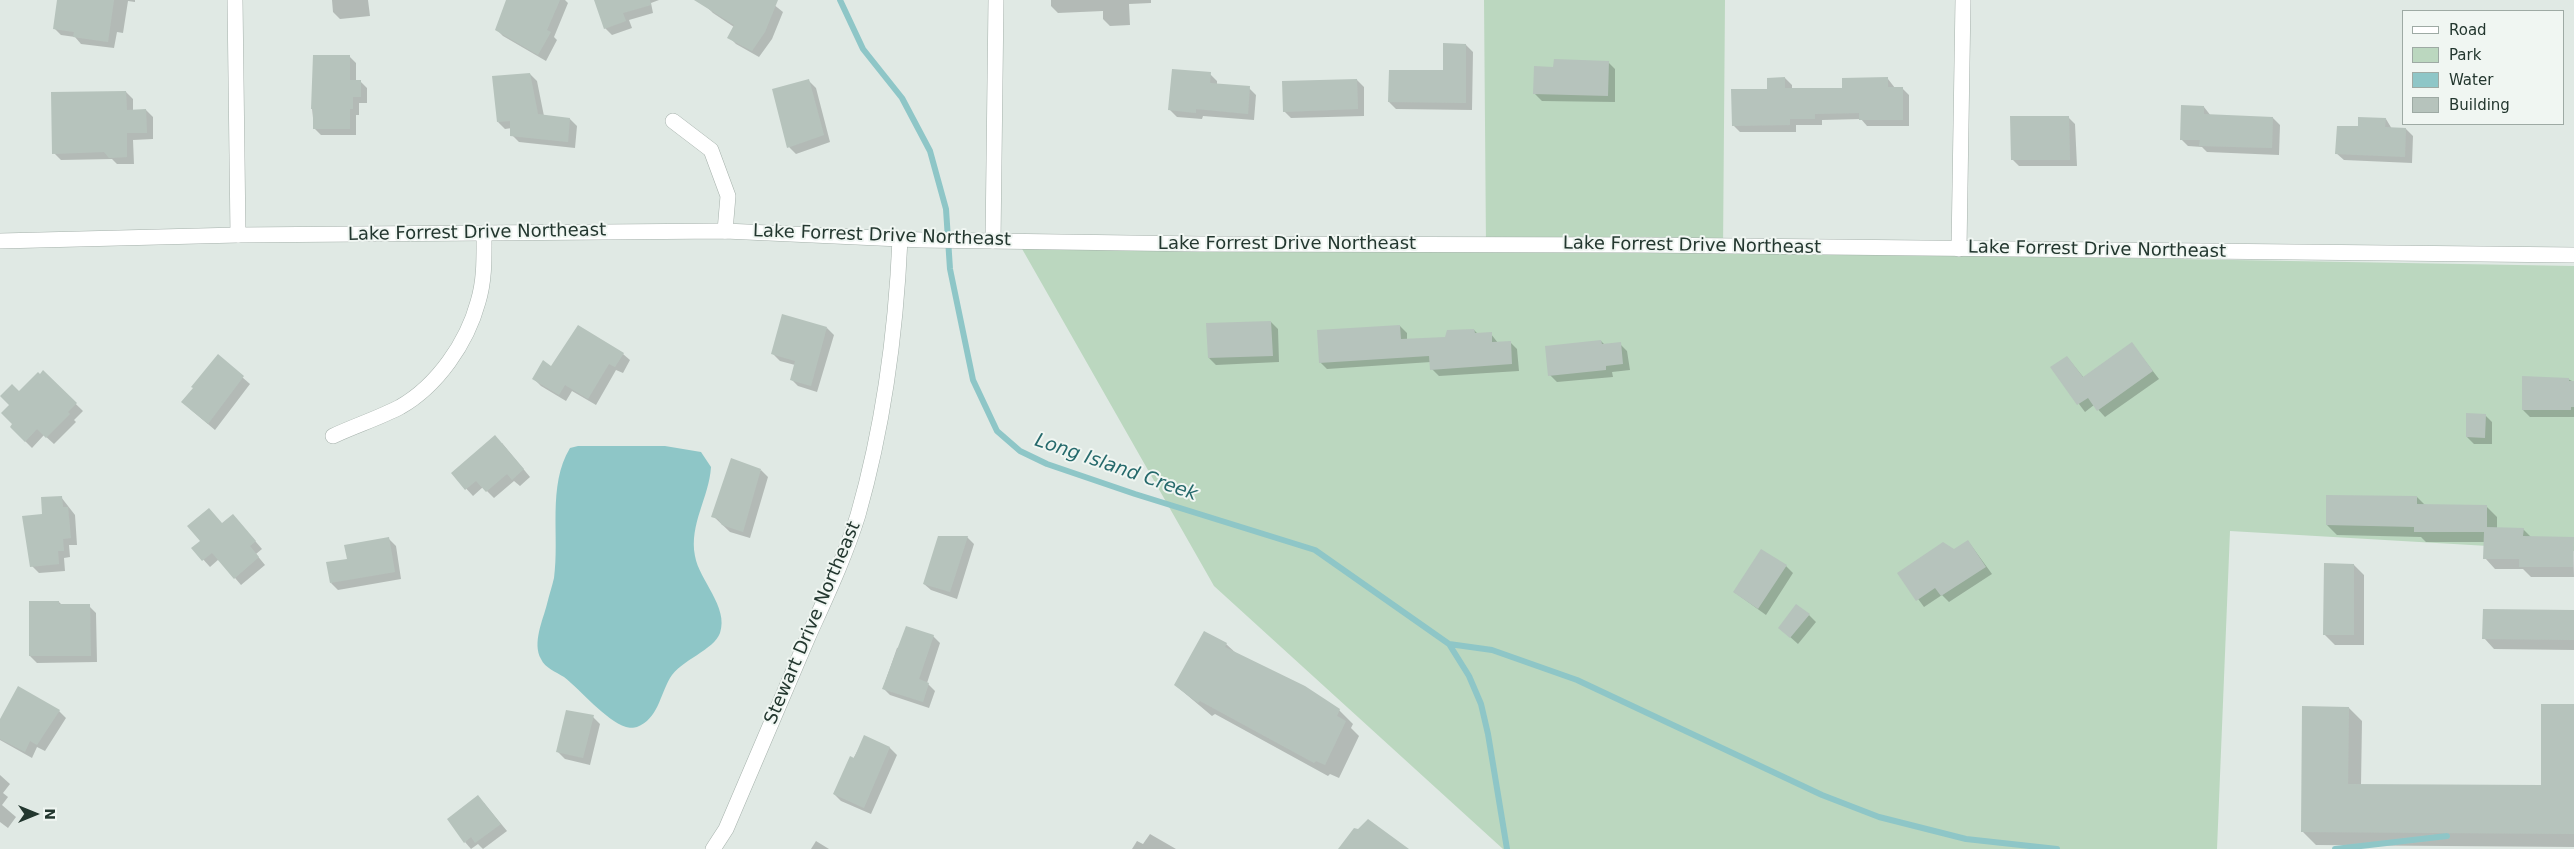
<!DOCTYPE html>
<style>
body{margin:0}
#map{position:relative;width:2574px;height:849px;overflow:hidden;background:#e0e9e4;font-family:"DejaVu Sans",sans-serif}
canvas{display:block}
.legend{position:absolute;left:2402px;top:10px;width:162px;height:115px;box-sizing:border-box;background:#f0f6f2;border:1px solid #9eaaa4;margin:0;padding:6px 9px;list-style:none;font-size:15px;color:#23372f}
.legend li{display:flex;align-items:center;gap:10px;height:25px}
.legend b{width:25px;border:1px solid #9eaaa4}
.north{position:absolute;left:10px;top:789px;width:50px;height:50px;-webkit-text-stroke:4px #f0f6f2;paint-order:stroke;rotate:90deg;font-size:14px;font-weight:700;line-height:20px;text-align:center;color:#23372f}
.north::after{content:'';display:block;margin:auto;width:18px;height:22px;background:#23372f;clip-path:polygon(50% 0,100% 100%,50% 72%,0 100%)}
</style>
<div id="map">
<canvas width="2574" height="849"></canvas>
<ul class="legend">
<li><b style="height:6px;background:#fff"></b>Road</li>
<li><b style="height:14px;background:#bbd7bf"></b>Park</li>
<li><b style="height:14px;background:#8ec6c7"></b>Water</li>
<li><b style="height:14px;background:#b6c3bc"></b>Building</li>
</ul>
<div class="north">N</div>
</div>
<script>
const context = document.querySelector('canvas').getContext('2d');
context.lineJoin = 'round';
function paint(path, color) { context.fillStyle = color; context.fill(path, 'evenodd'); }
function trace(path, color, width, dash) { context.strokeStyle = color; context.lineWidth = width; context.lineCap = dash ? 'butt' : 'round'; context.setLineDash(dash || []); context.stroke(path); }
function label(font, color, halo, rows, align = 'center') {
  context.font = font + ' "DejaVu Sans",sans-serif'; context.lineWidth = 4; context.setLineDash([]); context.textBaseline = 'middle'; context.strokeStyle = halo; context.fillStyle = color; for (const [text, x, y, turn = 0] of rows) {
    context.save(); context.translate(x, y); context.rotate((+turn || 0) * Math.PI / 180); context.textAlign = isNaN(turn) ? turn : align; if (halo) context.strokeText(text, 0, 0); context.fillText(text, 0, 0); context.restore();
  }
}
const green = new Path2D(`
 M1484 0H1725L1723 251 2574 266V551L2230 531 2217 849H1503L1214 586 1017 240 1486 247Z`);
const water = new Path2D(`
 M578 446H665L701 452 711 467C709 498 689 524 695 556 699 580 729 607 720 633 714 650 681 660 670 678 660 695 658 719 637 727 634 728 629 728 626 727 605 720 582 691 564 677 556 672 545 668 541 659 532 643 543 620 547 604 549 595 552 587 554 578 560 537 547 486 570 448Z`);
const shadow = new Path2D(`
 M58 0H135V2L128 1 123 33 117 32 114 48 81 44 75 37 61 35 54 28Z
 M332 0H368L370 16 340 19 333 12Z
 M507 0H565L568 3 554 37 557 40 546 61 503 36 496 29Z
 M595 0H659L651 3 653 13 629 20 632 28 612 35 605 28Z
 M700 0H768L783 12 772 39 759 57 736 44 729 37 734 27 713 13Z
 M1051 0H1151V3L1129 4 1130 25 1110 26 1103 19V11L1058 13 1051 6Z
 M1466 45 1473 52 1472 110 1396 109 1389 102 1444 71Z
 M349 56 356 63V81H360L367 88V103H359V115H356V135H321L314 128 312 108Z
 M1608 62 1615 69V102L1542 101 1535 94 1555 68Z
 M530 74 537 81 544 116 570 119 577 126 575 148 519 142 512 135V128L505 129 498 122Z
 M1210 74 1217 81V85L1249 88 1256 95 1254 120 1203 116 1202 119 1177 117 1170 110Z
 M1785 78 1792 85V90H1844L1888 79 1895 88H1902L1909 95V126H1867L1861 119 1822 120V125H1796V132H1740L1733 125 1769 90Z
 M1357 80 1364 87V116L1291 118 1284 111Z
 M809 81 816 88 830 142 796 154 789 147Z
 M126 92 133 99V111L146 110 153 117V139L133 140 134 164H117L112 159 61 160 54 153Z
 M2204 107 2211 116 2273 118 2280 125 2279 155 2207 152 2202 147 2188 146 2181 139Z
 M2068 117 2075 124 2077 166H2019L2012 159Z
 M2386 119 2392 129H2406L2413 136 2412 163 2344 160 2336 153 2359 127Z
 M1271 322 1278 329 1279 362 1216 365 1209 358Z
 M1400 326 1407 333V340L1446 338 1474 330 1478 334H1491L1498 343 1510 342 1517 349 1519 371 1439 376 1432 369 1431 362 1327 369 1320 362Z
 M827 328 834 335 817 392 798 386 791 379 795 365 780 361 773 354Z
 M1601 341 1605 345 1620 344 1627 351 1630 370 1612 372 1613 377 1557 382 1550 375Z
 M2132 344 2159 379 2105 417 2094 405 2085 412 2052 368 2067 357 2084 378Z
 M623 354 630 360 623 373 616 370 596 405 572 391 566 401 541 386 534 379 552 367Z
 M218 356 250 384 215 430 190 409Z
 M43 372 83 411 74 420 76 422 54 444 44 435 32 448 11 427Z
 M2568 379 2574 382V417H2530L2523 410Z
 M2485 415 2492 422V444H2474L2467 437Z
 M502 443 530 477 520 486 514 481 494 498 483 487 473 496 452 473Z
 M761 470 768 477 750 538 730 532 713 516Z
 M61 497 75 515 77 545H69L70 557 64 558 65 571 39 573 32 566 44 515Z
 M2417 497 2425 505 2486 506 2497 517V529H2523L2532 538H2573L2574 577H2531L2523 569H2495L2485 558V542H2426L2421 537 2337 535 2327 525Z
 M233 515 262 549 256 554 265 565 241 585 219 559 210 567 193 548Z
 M967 537 974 544 957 599 931 590 924 584Z
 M389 539 396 546 401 579 338 590 331 583 348 560Z
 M1968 541 1992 574 1949 602 1942 595 1924 607 1899 573 1954 550Z
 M2354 565 2364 575V645H2335L2324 634Z
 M1786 566 1793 573 1766 615 1734 592Z
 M59 602 63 606H89L96 613 97 662 37 663 30 656Z
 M2574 611V650L2494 649 2484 638Z
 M1809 615 1816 622 1798 644 1780 628Z
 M933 636 940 643 927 683 935 691 929 708 890 695 883 688 897 648Z
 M1226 644 1237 654 1339 710 1353 724 1351 728 1359 736 1339 778 1330 774 1328 776 1215 714 1212 716 1175 685Z
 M2574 705V847L2316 845 2303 832 2349 708 2362 721 2361 786 2542 787Z
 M59 711 66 718 45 751 37 747 32 758 0 740V725Z
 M593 717 600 724 590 765 565 759 558 752Z
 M865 737 890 748 897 755 871 814 841 801 834 794Z
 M0 775 10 784 3 793 8 797 2 805 16 817 8 828 0 822Z
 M484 803 507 831 483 849 478 844 471 849 465 842Z
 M1150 834 1176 849H1132L1137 841 1143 844Z
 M816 841 829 849H811Z`);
const stream = new Path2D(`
 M840 0 863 49 902 98 930 151 946 209 950 269 973 380 997 431 1020 451 1047 464 1135 494 1315 550 1449 644 1469 676 1481 704 1488 734 1507 849
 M1449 644 1492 650 1577 680 1822 795 1879 817 1966 839 2057 849
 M2335 849 2447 836`);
const building = new Path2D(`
 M57 0H114L108 42 73 37 74 32 53 29Z
 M506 0H560L547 30 551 32 538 55 495 30Z
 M594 0H650L651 5 623 13 626 21 604 29Z
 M694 0H778L765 32 752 51 727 38 734 25Z
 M1443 43 1466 44V103L1388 102 1389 70H1443Z
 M313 55H350V80H361V97H353V109H350V129H313V109H311Z
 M1554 59 1609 61 1608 96 1533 94 1534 66 1553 67Z
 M1172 69 1211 72 1210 83 1250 86 1248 114 1196 109V113L1168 110Z
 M530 73 538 114 570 118 568 142 510 136V121L497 122 492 76Z
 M1785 77V88H1842V78L1888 77V87H1903V120H1859V113L1815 114V119H1790V125L1732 126 1731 89H1767V78Z
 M809 79 824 135 787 148 772 89Z
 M1357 79 1358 109 1283 112 1282 81Z
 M126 91 127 110 146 109 147 133H127V157L109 158 104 152 52 154 51 92Z
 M2181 105 2204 106V114L2273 117 2272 148 2199 146 2200 140H2180Z
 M2010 116H2069L2070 160H2011Z
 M2358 117 2386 118 2385 127 2406 128 2405 157 2335 154 2337 126H2358Z
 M782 314 827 327 811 386 790 380 795 361 771 354Z
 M1271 321 1273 356 1208 358 1206 323Z
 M578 325 624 353 615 367 609 364 588 399 565 385 559 395 532 379 543 360 551 366Z
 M1400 325 1401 339 1445 337 1447 330 1474 329 1475 333 1492 332V342L1511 341 1512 364 1430 370 1429 356 1319 363 1317 330Z
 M1601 340 1602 344 1621 342 1623 364 1606 366V370L1548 376 1545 346Z
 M2132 342 2153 371 2097 411 2088 398 2077 405 2050 367 2067 356 2083 377Z
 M218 354 244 376 208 424 181 402 193 388 191 387Z
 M43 370 77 403 68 412 70 414 46 438 37 429 25 442 10 427 12 424 1 413 9 405 0 396 12 384 19 391 38 372 40 374Z
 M2522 376 2569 378V381H2574V407H2571V410H2522Z
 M2466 413 2486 414 2485 438 2466 437Z
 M495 435 524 469 512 480 507 474 486 492 476 481 465 490 451 473Z
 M731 458 761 469 743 532 722 525 718 519 711 517Z
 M2326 495 2417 496V504L2487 505V527L2524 528 2523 536 2574 537 2573 567H2519V559H2483L2484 532H2414V527L2326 525Z
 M62 496 63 507H68L71 538 63 539 64 551H58L59 564 30 567 22 516 42 514 41 497Z
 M209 508 222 523 233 514 256 541 250 546 259 557 234 579 212 553 202 561 191 548 200 541 187 526Z
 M938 536H968L950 592 923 584Z
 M389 537 395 572 330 583 326 562 347 559 344 545Z
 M1968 540 1986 567 1941 596 1935 588 1916 601 1897 573 1943 542 1954 549Z
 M1761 549 1787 565 1758 609 1733 592Z
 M2324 563 2354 564V635H2323Z
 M29 601H59V604H90L91 656H29Z
 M1796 604 1810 614 1790 638 1778 628Z
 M2483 609 2574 610V640L2482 639Z
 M906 626 934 635 919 679 929 683 923 702 882 689Z
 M1204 631 1227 643 1225 647 1305 686 1340 709 1337 716 1346 721 1325 765 1316 761 1314 763 1200 701 1198 703 1174 685Z
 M18 686 60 710 37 745 30 741 25 752 0 739V719Z
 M2541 704H2574V834L2301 832 2302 706 2349 707 2348 784 2541 785Z
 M566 710 594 715 583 758 556 752Z
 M864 735 890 747 864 808 833 794 850 756 854 758Z
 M478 795 501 824 475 843 471 837 464 843 447 819Z
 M1368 819 1409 849H1338L1354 828 1358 829Z`);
const minor = new Path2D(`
 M235 0 238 235
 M673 121 711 150 728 196 725 231
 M993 241 996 0
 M1959 249 1963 0
 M333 436C354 426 379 418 400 407 437 386 467 343 478 302 485 279 484 256 484 233
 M713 849 726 829C753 765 781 701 808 637 826 597 845 557 858 515 884 424 896 332 900 239`);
const tertiary = new Path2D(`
 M0 241 238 235 725 231 922 240 1200 244 1643 245 2574 255`);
const streetNames = [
 ["Lake Forrest Drive Northeast",477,233,-1],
 ["Lake Forrest Drive Northeast",882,236,2],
 ["Lake Forrest Drive Northeast",1287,244],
 ["Lake Forrest Drive Northeast",1692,246,1],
 ["Lake Forrest Drive Northeast",2097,250,1],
 ["Stewart Drive Northeast",813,623,-67]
];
const waterNames = [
 ["Long Island Creek",1116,468,19]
];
paint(green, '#bbd7bf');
paint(water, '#8ec6c7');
paint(shadow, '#0003');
trace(stream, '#8ec6c7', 6);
paint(building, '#b6c3bc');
trace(minor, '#a4b0aa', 16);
trace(tertiary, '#a4b0aa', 16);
trace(minor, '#fff', 15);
trace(tertiary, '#fff', 15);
label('18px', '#23372f', '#f0f6f2', streetNames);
label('italic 19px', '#25696b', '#f0f6f2', waterNames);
</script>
